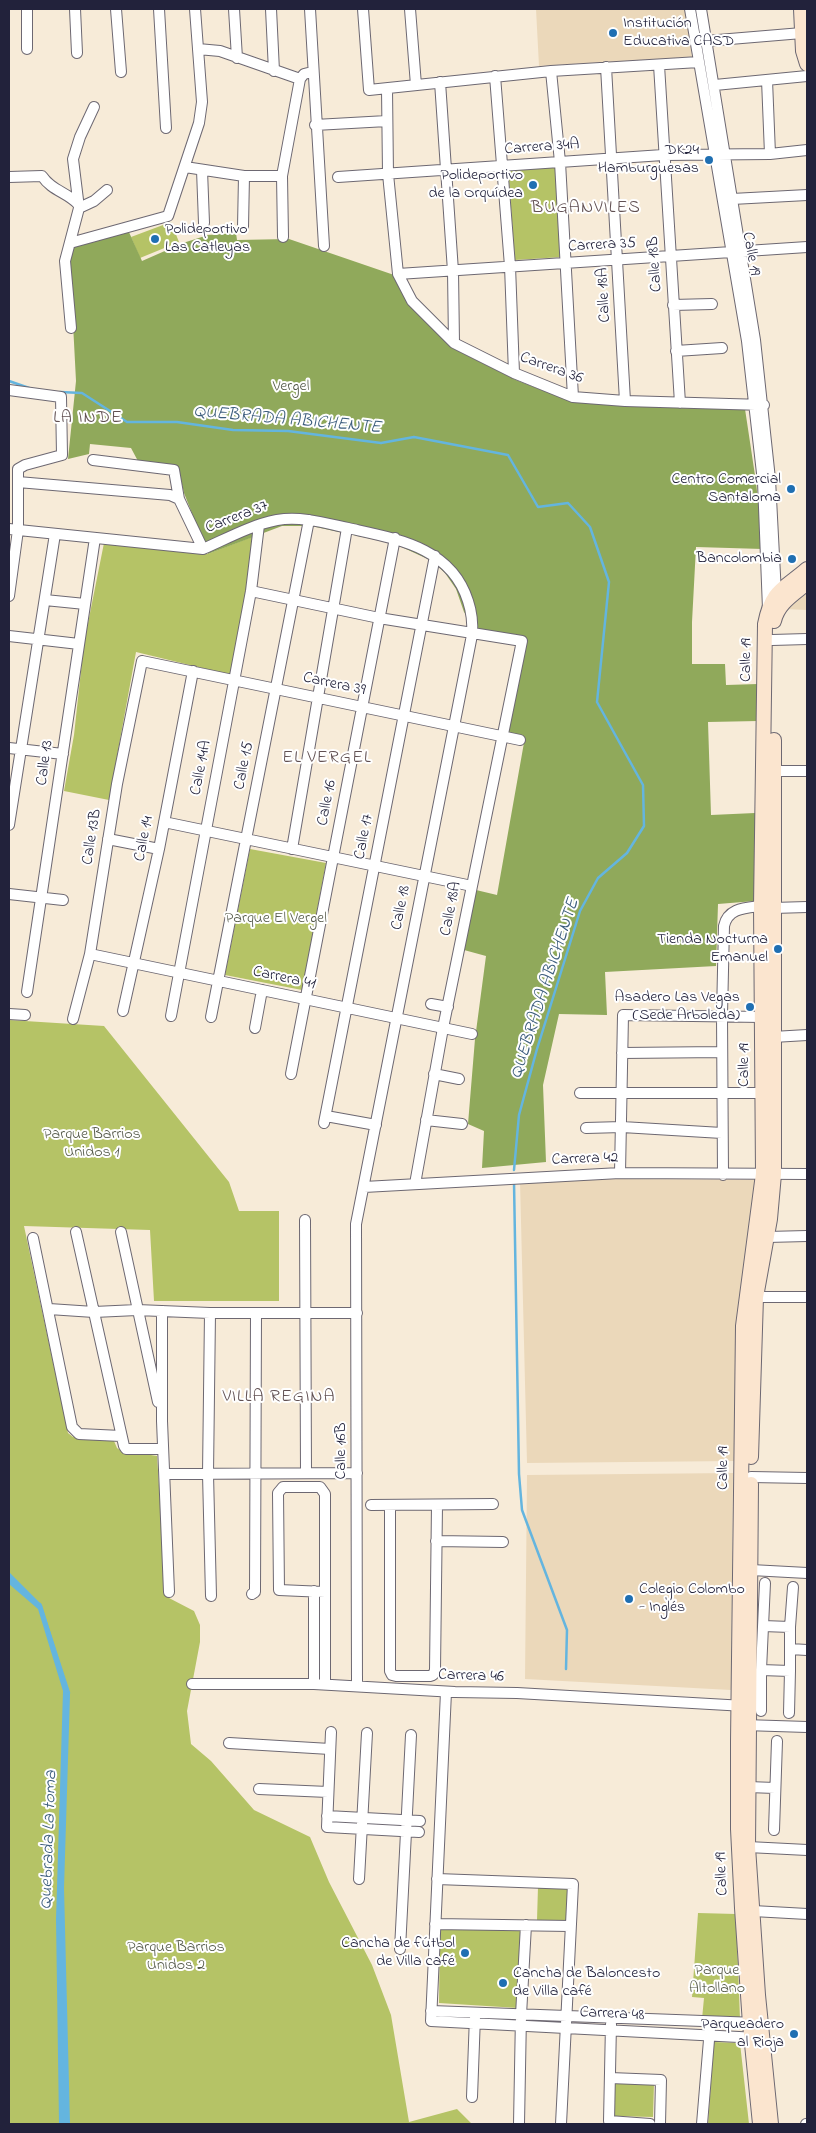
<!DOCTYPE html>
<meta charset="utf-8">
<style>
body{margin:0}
#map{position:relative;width:816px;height:2133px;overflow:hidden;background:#f7ebd8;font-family:"Indie Flower",sans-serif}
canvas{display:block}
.frame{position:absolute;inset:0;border:10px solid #22223b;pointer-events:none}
</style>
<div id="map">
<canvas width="816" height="2133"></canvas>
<div class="frame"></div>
</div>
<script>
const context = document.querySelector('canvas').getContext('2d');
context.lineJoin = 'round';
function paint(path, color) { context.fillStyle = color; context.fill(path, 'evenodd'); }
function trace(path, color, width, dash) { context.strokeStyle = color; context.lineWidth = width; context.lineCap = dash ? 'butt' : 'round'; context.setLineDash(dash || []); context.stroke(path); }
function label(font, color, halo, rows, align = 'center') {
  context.font = font + ' "Indie Flower",sans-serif'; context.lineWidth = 4; context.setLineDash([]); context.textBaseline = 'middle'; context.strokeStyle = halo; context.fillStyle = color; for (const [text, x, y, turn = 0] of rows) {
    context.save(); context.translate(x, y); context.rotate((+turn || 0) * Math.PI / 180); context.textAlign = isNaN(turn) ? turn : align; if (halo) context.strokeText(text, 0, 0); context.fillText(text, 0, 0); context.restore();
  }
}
const built = new Path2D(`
 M536 9H685L692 57 539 66Z
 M807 589V610L785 609Z
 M621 1179 757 1180 737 1323 736 1461 527 1463 520 1181Z
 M733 1473 731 1690 525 1679 527 1475Z`);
const green = new Path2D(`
 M557 165 562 257 515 260 508 168Z
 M171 222 179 242 140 258 131 237Z
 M257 535 231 675 136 652 109 800 64 791 74 735 84 643 104 543 208 554Z
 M250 849 326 863 302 990 225 975Z
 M9 1020 104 1026 229 1182 239 1211H279V1301H154L150 1230 24 1226 68 1433 73 1437 114 1441 117 1448 120 1450 157 1456 166 1591 169 1598 194 1611 200 1625V1642L187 1711 191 1744 211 1761 254 1810 310 1837 329 1882 372 1965 391 2015 409 2122 457 2109 472 2124H9Z
 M538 1887 568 1889 566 1921 537 1920Z
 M698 1913 736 1914 740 2019H702L704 1998 692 1997Z
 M440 1929 521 1930 518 2008 439 2003Z
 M714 2042 740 2043 749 2124H708Z
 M615 2082 654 2083 653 2117 613 2116Z`);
const forest = new Path2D(`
 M128 230 142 261 183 243 208 235 236 233 237 240 289 239 397 276 409 301 452 348 516 380 572 402 676 408 745 409 756 482 763 549 696 547 692 622V664H725L726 685 758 684V721L708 722 711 815 755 813V901L718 904 716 966 605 972 607 1015 559 1014 543 1085 546 1162 482 1168 484 1131 468 1124 475 1039 486 956 464 950 476 890 497 895 525 737 506 734 524 641 477 631 464 612 456 589 445 573 432 561 395 544 311 526H282L208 554 184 493 178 467 139 463 131 448 90 444 89 454 68 459 76 381 69 247Z`);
const water = new Path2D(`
 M9 1572 42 1605 70 1695 64 1888 70 2124H59L56 1919 63 1691 38 1609 9 1584Z`);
const stream = new Path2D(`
 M9 381 32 389
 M60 392 82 393 127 422H177L233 430 288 431 381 443 414 437 508 455 538 507 568 503 590 527 609 582 597 702 643 785 644 826 627 853 598 878 580 911 537 1049 519 1115 514 1170
 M514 1182 519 1474 522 1510 567 1630 566 1669
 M40 1604 69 1693`);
const minor = new Path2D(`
 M27 9V49
 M75 9 77 53
 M116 9 121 72
 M159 9 166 128
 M234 9 237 58
 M271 9 274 71
 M310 9 324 246
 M363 9 369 90 551 71 699 62
 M410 9 416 85
 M690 9 747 341 763 482 768 609
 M701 9 755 340 770 479 776 594
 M706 41 802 33
 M198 49 220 51 300 79
 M659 65 680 403
 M606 67 625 401
 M551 71 560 162 573 397
 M495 76 510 266 514 373
 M767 80 770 154
 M440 82 453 271 454 343
 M715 85 807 76
 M387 89 388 174 398 274 412 301 454 343 514 373 573 397 625 401 764 405
 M315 125 387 121
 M185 167 244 176H282
 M202 170 204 223
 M9 177 42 176C52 191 67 192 78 204
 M338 177 663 155 770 154 807 150
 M732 199 807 195
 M79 208 94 201 107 190
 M243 227 244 176
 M283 237 282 176 300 79 304 74 312 72
 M70 243 168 216 199 123 202 102 195 9
 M398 274 807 247
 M673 305 712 304
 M71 328 65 261 79 208 73 159 80 137 94 107
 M676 351 722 348
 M9 390 61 397 62 455 25 465 18 469V530L9 596
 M93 460 174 470 179 499 203 549
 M18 482 170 495 179 499
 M9 529 203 549
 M203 549C226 539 251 525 277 520 301 516 325 523 348 528 397 539 451 547 468 601 472 613 473 622 472 635L356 1224 357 1686
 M251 591 379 618 522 641 443 1028 415 1184
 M45 600 85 604
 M9 636 79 644
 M772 640 807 639
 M9 748 63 754
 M774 771H807
 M164 822 472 886
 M9 825 55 534
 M108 839 159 849
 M292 849 347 528
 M9 894 63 900
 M773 908 807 907
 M90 954 472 1034
 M27 992 95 538
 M431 1004 448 1007
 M123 1011 159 849 193 671
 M9 1014 25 1015
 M171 1016 251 591 259 525
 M211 1017 309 520
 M73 1019 90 954 117 784 142 661 520 740
 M255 1028 262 990
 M773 1037 807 1035
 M622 1053 722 1052
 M291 1074 395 538
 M434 1074 459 1079
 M580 1093H762
 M326 1116 376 1125
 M426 1120 462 1124
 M324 1123 435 556
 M586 1128 622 1127 722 1133
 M620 1173 623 1015 762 1017
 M723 1175 722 1015 724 926C728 908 745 908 761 906
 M364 1187 620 1173 807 1174
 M305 1220 306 1473
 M76 1232 124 1446 126 1449H163
 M121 1232 158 1402
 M767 1237 807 1236
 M33 1238 72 1427 79 1434 121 1436
 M756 1297H807
 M49 1309 94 1312 137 1310 210 1313H357
 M162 1311V1421L169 1592
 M210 1313 208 1474 211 1596
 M165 1474 357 1473
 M751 1477 807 1478
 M371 1505 493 1504
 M390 1505V1671L392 1675 396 1676H430L433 1675 435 1670 437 1505
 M436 1541 503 1542
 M751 1570 807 1573
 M314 1591V1684
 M325 1592 279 1590 278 1493 283 1487H320L325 1494V1684
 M252 1594 255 1592 256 1313
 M763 1626 790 1627V1671L761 1670 765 1583
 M790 1627 793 1587
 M790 1649 807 1650
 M761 1670V1711
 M192 1684H314L455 1692 517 1693 745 1706
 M446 1692 431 2021 758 2038
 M789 1713 790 1671
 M744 1725 807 1727
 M331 1732 327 1827 419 1832
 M229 1743 330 1749
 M748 1787 775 1788
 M259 1789 328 1792
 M327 1816 420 1821
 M774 1830 777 1741
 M748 1847 807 1850
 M359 1879 367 1733
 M437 1879 573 1884 561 2124
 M753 1911 807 1914
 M435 1924 570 1926
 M400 1949 411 1735
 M431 2011 757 2023
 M611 2024 609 2121 650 2124
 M610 2078 661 2080 660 2124
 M472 2097 475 2016
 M519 2124 521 2015 526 1925
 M702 2124 710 2028
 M806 2124H807`);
const secondary = new Path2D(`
 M801 9 803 51 807 64
 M774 621C778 603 794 594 807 583
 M751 1457 756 1297 770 1219 774 1174V740
 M751 1484 748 1847 758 1995 771 2124
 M760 2124 750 2024 742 1908 738 1829V1741L743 1326 763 1174 761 906 765 624C772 589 783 590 807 569`);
const markers = [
 [613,33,5,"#1f6fb2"],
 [709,160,5,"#1f6fb2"],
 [533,185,5,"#1f6fb2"],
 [155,239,5,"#1f6fb2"],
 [791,489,5,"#1f6fb2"],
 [792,559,5,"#1f6fb2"],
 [778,949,5,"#1f6fb2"],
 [750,1007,5,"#1f6fb2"],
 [629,1599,5,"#1f6fb2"],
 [465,1953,5,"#1f6fb2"],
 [503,1983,5,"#1f6fb2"],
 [794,2034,5,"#1f6fb2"]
];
const poiNames = [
 ["Institución",623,24,"left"],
 ["Educativa CASD",623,42,"left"],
 ["DK24",699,151],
 ["Hamburguesas",699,169],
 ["Polideportivo",523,176],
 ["de la Orquídea",523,194],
 ["Polideportivo",165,230,"left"],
 ["Las Catleyas",165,248,"left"],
 ["Centro Comercial",781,480],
 ["Santaloma",781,498],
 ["Bancolombia",782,559],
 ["Tienda Nocturna",768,940],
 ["Emanuel",768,958],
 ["Asadero Las Vegas",740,998],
 ["(Sede Arboleda)",740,1016],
 ["Colegio Colombo",639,1590,"left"],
 ["- Inglés",639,1608,"left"],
 ["Cancha de fútbol",455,1944],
 ["de Villa café",455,1962],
 ["Cancha de Baloncesto",513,1974,"left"],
 ["de Villa café",513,1992,"left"],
 ["Parqueadero",784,2025],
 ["al Rioja",784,2043]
];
const streetNames = [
 ["Carrera 34A",542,148,-4],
 ["Carrera 35",602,246,-3],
 ["Calle 19",750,254,80],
 ["Calle 18B",656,264,-94],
 ["Calle 18A",605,295,-93],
 ["Carrera 36",551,369,20],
 ["Carrera 37",237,518,-21],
 ["Calle 19",747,660,-90],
 ["Carrera 39",334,685,12],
 ["Calle 13",46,763,-82],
 ["Calle 15",245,766,-79],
 ["Calle 14A",202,768,-79],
 ["Calle 16",328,803,-79],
 ["Calle 13B",93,837,-81],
 ["Calle 17",365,837,-79],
 ["Calle 14",145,839,-79],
 ["Calle 18",402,908,-79],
 ["Calle 18A",452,909,-79],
 ["Carrera 41",284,979,12],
 ["Calle 19",745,1065,-90],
 ["Carrera 42",585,1160,-2],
 ["Calle 16B",342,1451,-90],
 ["Calle 19",724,1468,-90],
 ["Carrera 46",471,1677,2],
 ["Calle 19",723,1874,-92],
 ["Carrera 48",612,2015,3]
];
const parkNames = [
 ["Vergel",291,387],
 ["Parque El Vergel",276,919],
 ["Parque Barrios",92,1135],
 ["Unidos 1",92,1153],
 ["Parque Barrios",176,1948],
 ["Unidos 2",176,1966],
 ["Parque",717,1971],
 ["Altollano",717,1989]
];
const neighbourhoodNames = [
 ["BUGANVILES",586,209],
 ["LA INDE",88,419],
 ["EL VERGEL",327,759],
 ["VILLA REGINA",279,1398]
];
const waterNames = [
 ["QUEBRADA ABICHENTE",287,421,5],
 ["QUEBRADA ABICHENTE",546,989,-72],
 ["Quebrada La toma",50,1840,-88]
];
paint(built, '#ebd8ba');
paint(green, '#b5c366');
paint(forest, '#90a95b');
paint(water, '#64b5df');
trace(stream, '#64b5df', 2.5);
trace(minor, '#6d6872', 12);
trace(secondary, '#6d6872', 16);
trace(minor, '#fff', 10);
trace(secondary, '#fbe5cf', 14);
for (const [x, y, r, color] of markers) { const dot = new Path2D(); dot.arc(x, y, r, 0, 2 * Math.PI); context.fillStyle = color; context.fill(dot); trace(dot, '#fff', 2); }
label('16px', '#22223b', '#fff', poiNames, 'right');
label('16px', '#22223b', '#fff', streetNames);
label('16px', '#555a4a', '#fff', parkNames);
context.letterSpacing = '1px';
label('18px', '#615052', '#fff', neighbourhoodNames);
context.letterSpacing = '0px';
label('italic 18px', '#3c5d7d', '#fff', waterNames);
</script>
